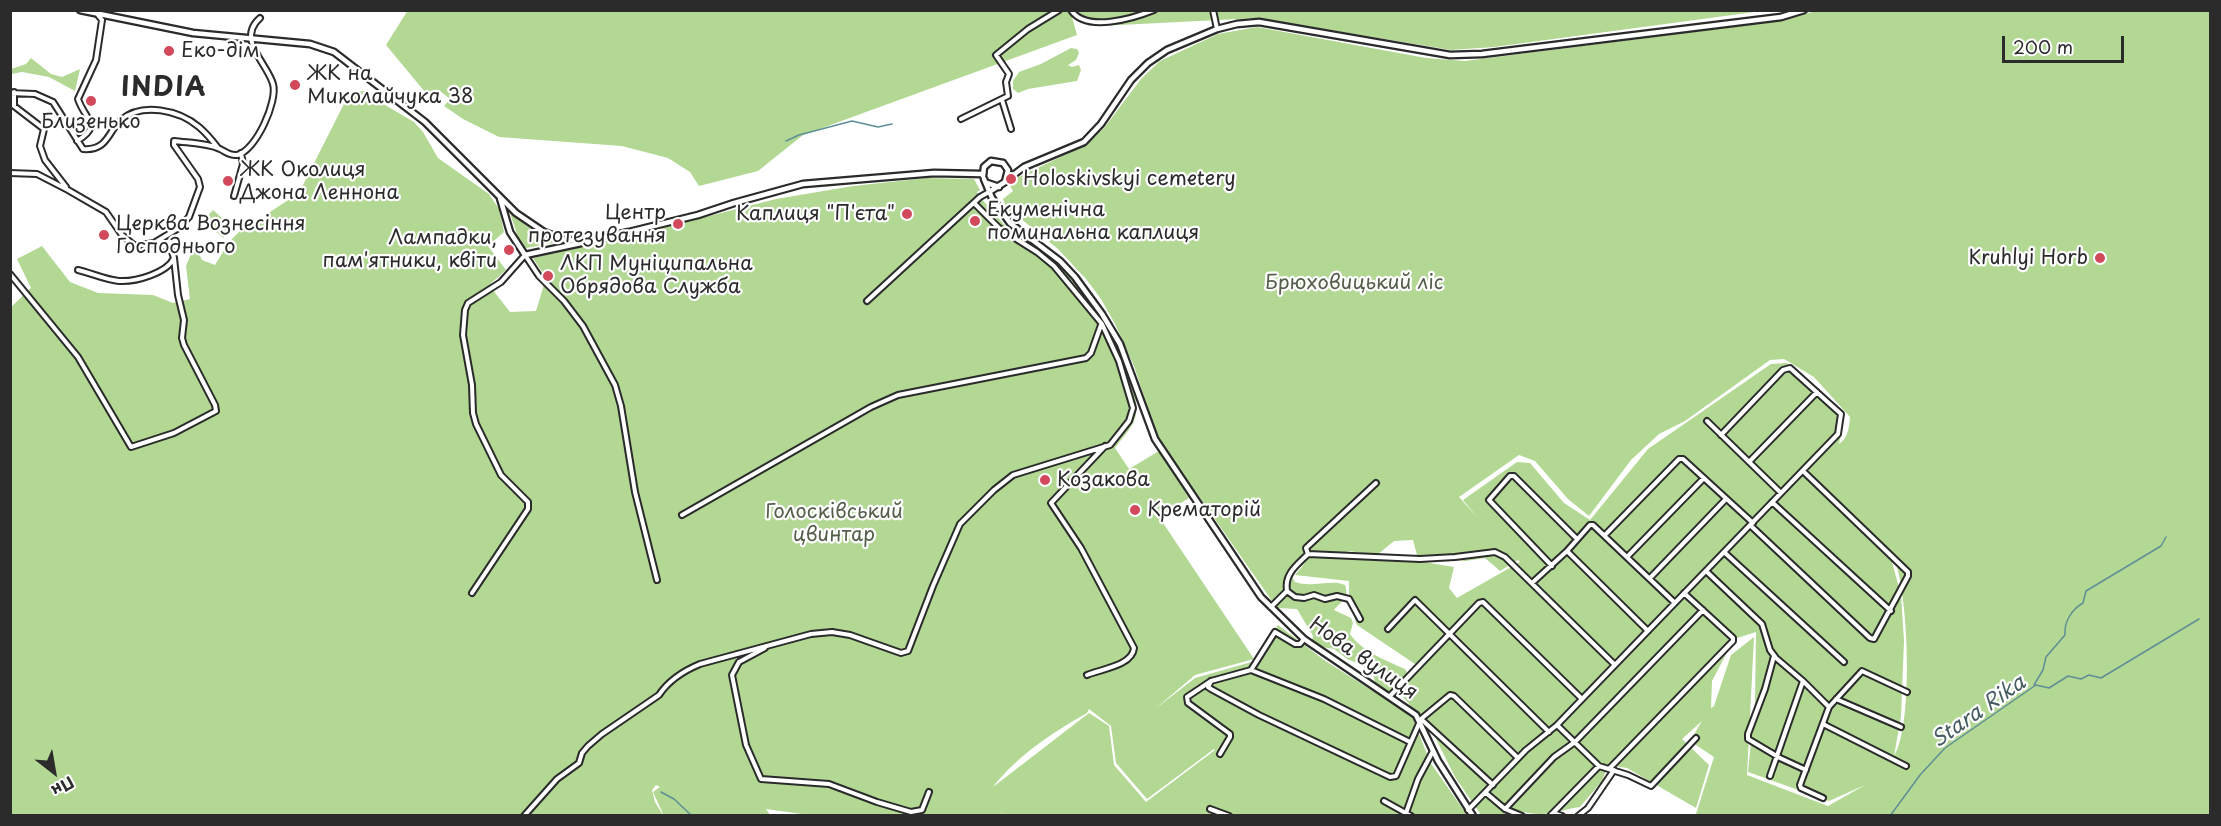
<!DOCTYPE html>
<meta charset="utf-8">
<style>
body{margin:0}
#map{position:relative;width:2221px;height:826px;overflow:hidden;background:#fff;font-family:"Playpen Sans",sans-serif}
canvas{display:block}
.frame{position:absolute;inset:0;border:12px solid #2b2b2b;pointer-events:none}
.north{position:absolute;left:24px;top:742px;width:60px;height:60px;-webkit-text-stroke:4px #fff;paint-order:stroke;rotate:149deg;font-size:16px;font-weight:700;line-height:24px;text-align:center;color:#2b2b2b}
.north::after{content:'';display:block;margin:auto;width:21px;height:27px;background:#2b2b2b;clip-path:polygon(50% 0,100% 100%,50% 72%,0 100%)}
.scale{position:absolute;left:2002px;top:36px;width:122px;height:27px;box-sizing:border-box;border:3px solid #2b2b2b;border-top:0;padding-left:8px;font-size:18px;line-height:21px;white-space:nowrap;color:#2b2b2b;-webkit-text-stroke:4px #fff;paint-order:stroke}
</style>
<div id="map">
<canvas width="2221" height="826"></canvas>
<div class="frame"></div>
<div class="north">Пн</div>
<div class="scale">200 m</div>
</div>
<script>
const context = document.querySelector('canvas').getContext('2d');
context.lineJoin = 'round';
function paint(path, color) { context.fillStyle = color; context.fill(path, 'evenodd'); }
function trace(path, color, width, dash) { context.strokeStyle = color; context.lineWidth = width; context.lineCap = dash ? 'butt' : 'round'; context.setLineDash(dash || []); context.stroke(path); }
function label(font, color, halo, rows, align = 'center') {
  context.font = font + ' "Playpen Sans",sans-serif'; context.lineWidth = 4.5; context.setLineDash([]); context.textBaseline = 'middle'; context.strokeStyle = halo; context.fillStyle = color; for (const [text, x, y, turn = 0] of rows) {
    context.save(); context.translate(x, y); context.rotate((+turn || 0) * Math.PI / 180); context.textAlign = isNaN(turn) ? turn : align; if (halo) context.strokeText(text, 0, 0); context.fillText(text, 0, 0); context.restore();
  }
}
const green = new Path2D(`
 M408 10H1070L1077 35 803 135 758 171 699 186 690 172 668 158 622 146 499 137 463 119 444 106 450 99 440 91 434 98 425 92 386 45Z
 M1078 11H1762L1494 47 1451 50 1258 18 1100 26 1083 19Z
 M1816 11H2210V815H1699L1696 814 1714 757 1690 741 1702 721 1682 739 1709 765 1696 808 1627 768 1608 765 1602 781 1580 807C1554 811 1547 818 1519 811L1510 815H1481L1455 777 1432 731 1398 691 1418 666 1357 625 1349 601V581L1295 575 1305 563 1291 575 1295 582C1311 588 1332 579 1345 585 1350 599 1340 602 1334 610L1351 618 1353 623 1350 634C1361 651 1387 661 1405 669L1407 672 1398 687 1392 692H1387L1375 685 1374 677 1362 665 1347 659 1334 649 1322 647 1312 642 1313 636 1297 609 1277 608 1158 438 1134 366 1115 324 1101 299 1086 279 1058 249 1021 219 1009 213 1003 199 1013 191 1010 186 1017 178 1085 145 1104 128 1141 79 1160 61 1218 34 1257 27 1426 58 1465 61 1778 21ZM1784 359 1814 377 1850 417C1849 428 1848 438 1839 444L1844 417 1810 382 1787 363 1771 364 1648 449 1590 520 1564 503 1530 463 1517 462 1463 500 1478 518 1459 497 1519 455 1535 461 1568 499 1589 516 1631 460 1659 434 1685 421 1770 360ZM1413 540 1417 555 1465 561 1485 558 1500 571 1518 560 1520 562 1457 598 1449 588 1454 567 1405 559 1344 557 1349 551 1377 555 1394 541ZM1892 553C1909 586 1914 726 1894 756L1901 716 1904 641 1901 595 1892 562ZM1756 632 1755 701 1748 772 1829 801 1865 785 1828 806 1747 775 1754 637 1731 655 1714 706 1711 708 1712 681 1734 639Z
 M1071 48 1077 49 1079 53 1076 60 1068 65 1072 67 1079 65 1081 70 1077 81 1028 89 1018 93 1013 89V81L1019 72 1041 64Z
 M31 58 51 74 62 77 80 69 75 91 49 77 22 72 11 74V69L26 64Z
 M366 91 380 102 414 122 423 132 438 158 489 194 499 209 504 232 488 246 506 270 489 285 510 312 536 311 546 278 533 258 666 227 776 199 853 186 927 178 974 179 980 190 977 192 980 197 1008 229 1058 263 1082 290 1101 317 1135 396C1141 421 1129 429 1115 448L1129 469 1159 451 1189 498 1159 517 1254 659 1195 675 1155 709 1195 678 1255 661 1278 625 1324 660 1412 716 1430 762 1467 815 1004 816 1000 809 1003 815 816 816 766 809 770 815 664 816 653 792 660 787 656 785 652 790 655 802 663 815 11 816 10 308 31 288 17 259 42 246 70 282 98 293 153 295 173 303 190 299 186 266 195 244 202 260 215 265 229 242 250 221 255 229 270 212 299 193 350 92ZM1089 709 1111 726 1116 763 1147 799 1214 749 1215 750 1146 802 1114 765 1109 726 1089 713 993 787C1018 755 1052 733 1087 713Z
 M213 210 232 227 223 238 204 220Z
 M509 210C524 226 538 235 559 242L526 248 519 240Z`);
const stream = new Path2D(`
 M786 141 799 135 852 121 878 127 892 124
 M2034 685 2043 670 2046 657 2065 635C2064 622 2071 610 2083 603L2086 591 2161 546 2166 537
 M661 792 674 799 692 816
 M1890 816 1920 775 1945 748 2033 687 2036 685 2049 688 2068 676 2081 679 2089 675 2101 678 2199 619`);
const minor = new Path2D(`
 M1071 10C1086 33 1134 18 1154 10
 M1213 10 1217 29
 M14 92V106L44 129 40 146 45 160 66 187
 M10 93 35 94 53 102 83 149C108 151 108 131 121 120 142 102 179 110 199 127 206 133 212 140 218 148
 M1002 100 1011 129
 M961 119 1008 96 1006 82 1009 74 996 55 1028 29 1059 10
 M77 141C103 125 85 120 78 99L96 60 102 20 98 15
 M10 173 37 174 68 190 106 212 122 235 135 246 154 243 177 229 189 217 200 187 198 179 174 145V141C188 143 207 143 220 149 226 152 230 156 237 155 256 151 278 101 273 84 267 63 236 39 260 18
 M234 196 243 164 241 153
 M78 270C91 273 106 280 119 281 136 282 167 273 174 258L171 249 155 243
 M10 274 78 357 131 447 174 433 216 411 215 405 184 345 182 338 184 320 178 295 174 258
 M867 301 980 197 989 192
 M1707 421 1781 493
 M1749 462 1817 392
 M1772 502 1891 611
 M682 515 871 407 898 395 1086 358 1091 353 1101 325
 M1750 525 1870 638 1874 639 1908 576V572L1803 471
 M1605 535 1679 459H1683L1753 523
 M1567 551 1590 525H1593L1675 603
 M1724 552 1844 662
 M1308 554 1420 559 1455 557 1495 552 1505 557 1615 665
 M1628 556 1704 478
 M1552 566 1489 500 1510 476H1514L1577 539
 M1706 571 1762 624 1770 650 1776 658 1803 681 1770 776
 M1650 578 1726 499
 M1532 583 1567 551 1648 631
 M1287 591 1295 597 1304 598 1314 595 1325 599 1337 596 1349 599 1360 619
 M472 593 528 509V502L501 475 476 424 473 413 472 385 463 335 465 310 468 303 501 282 525 255 539 276 564 301 583 326 615 385 621 406 635 492 657 580
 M1271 607 1287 591C1284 574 1297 565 1308 554L1306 548 1376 483
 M1388 629 1415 600 1549 732
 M765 648 739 662 732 675 746 745 761 779 829 784 877 802 911 812 922 810 929 792
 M1774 656 1765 689 1748 734V739L1780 758 1806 770
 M1251 670 1324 699 1410 742
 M1087 675C1101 669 1132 666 1134 648L1081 548 1051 503 1105 446
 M1211 681 1208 687 1211 689 1259 715 1390 777 1396 776 1421 719 1450 695 1454 696 1518 758
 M1803 681 1829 707 1800 785 1801 788 1823 798
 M1390 696 1479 603 1483 602 1582 699
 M1836 699 1901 727
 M1829 707 1862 671 1907 692
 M1421 719 1493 785
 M1823 724 1906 766
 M1557 725 1599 766 1628 775 1651 786 1696 738
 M1220 754 1230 737V734L1188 703 1187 697 1211 681 1251 670 1275 632 1295 644H1300L1304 639
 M1609 769 1733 641V638L1684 593
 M1486 793 1505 809 1522 816
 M1384 801 1411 816
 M1210 809 1229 816
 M1505 809 1554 757 1575 742 1703 610
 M1468 810 1526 750 1557 725 1838 434 1841 414 1790 368 1783 370 1721 435
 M1406 813 1418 779 1433 751
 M1553 813 1562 816
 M524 816 557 779 579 763 582 753 588 746 602 734 659 695C669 680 683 671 700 664L811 634 832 632 850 635 901 653 908 651 933 586 960 524 994 490 1013 475 1110 445 1129 421 1133 408 1119 361 1102 324 1054 266 1037 252 999 228 974 203
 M1550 816 1599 766
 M1578 816 1588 808 1614 770`);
const tertiary = new Path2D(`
 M80 10 193 33 310 44 334 52 425 122 516 213 544 232 565 240 587 241 629 232 698 215 734 203 803 184 934 173 982 174
 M983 176 984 167 991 161 1003 163 1008 170 1005 182 989 192
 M984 179 992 198 1010 223 1060 261 1075 277 1102 314 1120 344 1155 439 1261 597 1304 639 1416 715 1438 761 1473 816
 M1008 179 1024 167 1084 142 1101 124 1131 80 1148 63 1167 50 1217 29 1237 24 1259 22 1450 55 1482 54 1781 17 1804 10
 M987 183 999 187
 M500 198 510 232 525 255 581 243`);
const markers = [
 [169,51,6,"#d1495b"],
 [295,85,6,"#d1495b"],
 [91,101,6,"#d1495b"],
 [1011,179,6,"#d1495b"],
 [228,181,6,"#d1495b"],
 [907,214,6,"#d1495b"],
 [975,221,6,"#d1495b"],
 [678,224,6,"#d1495b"],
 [104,235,6,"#d1495b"],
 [509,250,6,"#d1495b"],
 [2100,258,6,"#d1495b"],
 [548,276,6,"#d1495b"],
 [1045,480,6,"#d1495b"],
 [1135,510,6,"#d1495b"]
];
const poiNames = [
 ["Еко-дім",181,51],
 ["ЖК на",307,74],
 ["Миколайчука 38",307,97],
 ["Близенько",91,122,"center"],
 ["ЖК Околиця",240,170],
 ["Джона Леннона",240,193],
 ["Holoskivskyi cemetery",1023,179],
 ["Екуменічна",987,210],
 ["поминальна каплиця",987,233],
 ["Центр",666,213,"right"],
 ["протезування",666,236,"right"],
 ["Каплиця \"П'єта\"",895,214,"right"],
 ["Церква Вознесіння",116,224],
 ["Господнього",116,247],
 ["Лампадки,",497,238,"right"],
 ["пам'ятники, квіти",497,261,"right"],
 ["Kruhlyi Horb",2088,258,"right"],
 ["ЛКП Муніципальна",560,264],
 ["Обрядова Служба",560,287],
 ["Козакова",1057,480],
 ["Крематорій",1147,510]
];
const parkNames = [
 ["Брюховицький ліс",1354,283],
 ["Голосківський",834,512],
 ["цвинтар",834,535]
];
const streetNames = [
 ["Нова вулиця",1363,659,35]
];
const waterNames = [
 ["Stara Rika",1979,712,-35]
];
const districtNames = [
 ["INDIA",164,89]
];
paint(green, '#b2d894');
trace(stream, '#5f8f95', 1.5);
trace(minor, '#2b2b2b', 8);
trace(tertiary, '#2b2b2b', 9);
trace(minor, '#fff', 4);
trace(tertiary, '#fff', 4.5);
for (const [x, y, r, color] of markers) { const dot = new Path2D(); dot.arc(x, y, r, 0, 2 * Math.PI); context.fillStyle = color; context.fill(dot); trace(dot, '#fff', 2); }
label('20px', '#2b2b2b', '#fff', poiNames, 'left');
label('20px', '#545f4a', '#fff', parkNames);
label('20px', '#2b2b2b', '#fff', streetNames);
label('italic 21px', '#455d60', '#fff', waterNames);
context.letterSpacing = '1.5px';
label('bold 26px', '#2b2b2b', '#fff', districtNames);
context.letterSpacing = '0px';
</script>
